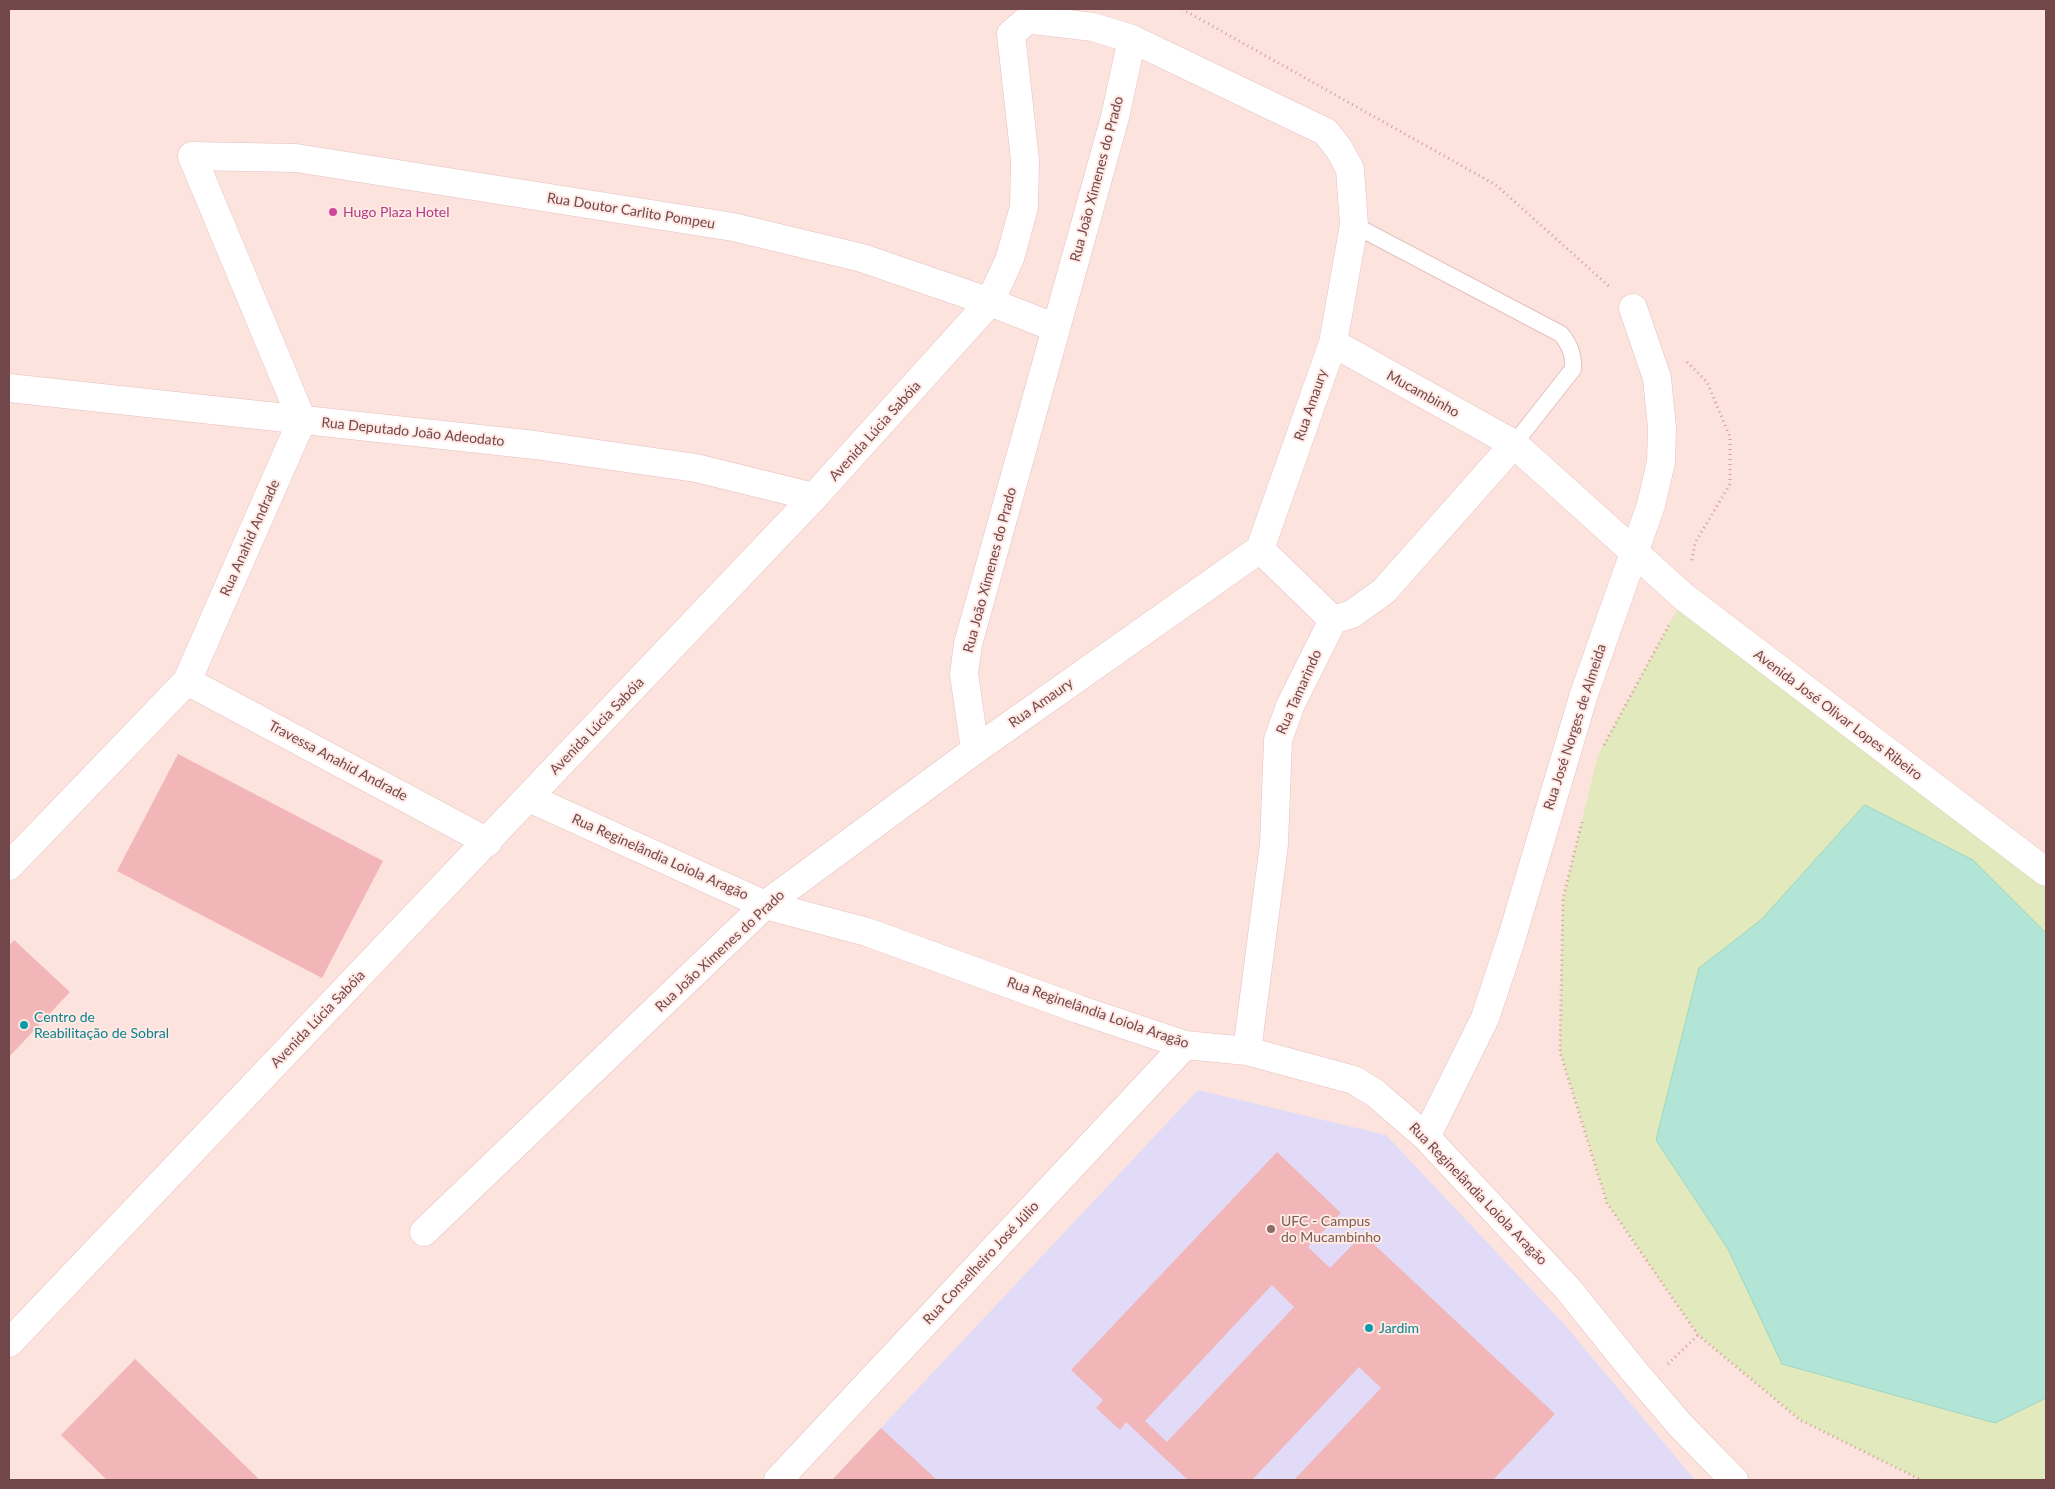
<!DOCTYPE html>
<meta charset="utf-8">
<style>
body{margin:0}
#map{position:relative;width:2055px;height:1489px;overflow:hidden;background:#fce3de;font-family:Lato,sans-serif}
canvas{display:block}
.frame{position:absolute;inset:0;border:10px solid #72474a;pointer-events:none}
</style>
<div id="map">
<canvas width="2055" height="1489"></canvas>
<div class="frame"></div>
</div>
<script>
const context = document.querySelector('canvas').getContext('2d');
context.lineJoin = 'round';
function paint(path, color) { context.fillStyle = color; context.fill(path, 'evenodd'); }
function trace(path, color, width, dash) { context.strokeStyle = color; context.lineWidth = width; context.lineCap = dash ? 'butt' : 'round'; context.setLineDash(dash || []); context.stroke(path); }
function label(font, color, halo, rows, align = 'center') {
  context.font = font + ' Lato,sans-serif'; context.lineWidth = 4; context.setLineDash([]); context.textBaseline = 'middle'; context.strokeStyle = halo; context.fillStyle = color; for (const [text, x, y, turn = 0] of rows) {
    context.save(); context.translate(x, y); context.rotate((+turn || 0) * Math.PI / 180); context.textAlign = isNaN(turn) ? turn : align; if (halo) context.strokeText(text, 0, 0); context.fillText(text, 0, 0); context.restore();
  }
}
const education = new Path2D(`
 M1198 1090 1386 1135 1563 1323 1695 1480H832Z`);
const green = new Path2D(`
 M1684 597 2046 872V1480H1921L1800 1420 1698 1335 1607 1203 1560 1052 1563 898 1598 755Z`);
const water = new Path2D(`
 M1865 805 1973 860 2046 933V1398L1995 1423 1782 1364 1728 1249 1656 1140 1699 968 1761 920Z`);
const building = new Path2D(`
 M178 754 383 861 322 978 117 871Z
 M14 940 70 992 9 1057V946Z
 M1277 1152 1341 1213 1308 1247 1330 1268 1363 1234 1555 1414 1493 1480H1294L1381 1388 1359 1367 1252 1480H1188L1126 1422 1120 1430 1096 1408 1103 1400 1071 1370ZM1272 1285 1294 1307 1167 1442 1145 1421Z
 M135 1359 260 1480H107L61 1435Z
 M881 1428 937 1480H832Z`);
const path = new Path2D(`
 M1182 9 1496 185 1611 288
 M1687 362 1707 382 1730 437V484L1695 543 1692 561
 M1604 745 1669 625
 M1582 822 1563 898 1560 1052 1607 1203 1698 1335 1800 1420 1921 1480
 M1668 1364 1698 1335`);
const lane = new Path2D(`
 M1354 225 1561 334C1570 345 1574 355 1573 369L1514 444`);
const street = new Path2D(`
 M1333 343 1514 444 1684 597 2046 872
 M814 497 990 302 1010 258 1024 207 1025 160 1011 34 1026 21 1034 20 1093 27 1132 39 1115 117 968 644 964 674 975 750
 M1260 549 1333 620
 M187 681 488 842
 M529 798 765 905 867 932 1078 1009 1185 1045 1247 1051 1354 1080 1375 1093 1426 1137 1568 1289 1634 1371 1681 1426 1734 1480
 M9 866 187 681 302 420 192 156 296 158 733 227 862 258 990 302 1056 328
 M1247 1051 1274 844 1278 740 1290 706 1333 620 1352 614 1384 591 1514 444
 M1426 1137 1485 1018 1511 940 1584 694 1651 505 1661 462 1662 428 1657 378 1633 308
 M424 1232 765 905 975 750 1260 549 1333 343 1354 225 1350 169 1339 149 1326 132 1132 39
 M778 1480 1185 1045`);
const secondary = new Path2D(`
 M9 388 535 445 696 468 814 497 9 1343`);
const markers = [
 [333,212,5,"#d1479c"],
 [24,1025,5,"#0f9aa8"],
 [1271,1229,5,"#8d6e63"],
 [1369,1328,5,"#0f9aa8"]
];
const streetNames = [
 ["Rua João Ximenes do Prado",1097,179,-75],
 ["Rua Doutor Carlito Pompeu",631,211,9],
 ["Mucambinho",1423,394,29],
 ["Rua Amaury",1311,405,-71],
 ["Avenida Lúcia Sabóia",875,431,-48],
 ["Rua Deputado João Adeodato",413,432,6],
 ["Rua Anahid Andrade",250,538,-66],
 ["Rua João Ximenes do Prado",990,570,-75],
 ["Rua Tamarindo",1299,692,-66],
 ["Rua Amaury",1041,703,-35],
 ["Avenida José Olivar Lopes Ribeiro",1838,715,37],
 ["Avenida Lúcia Sabóia",597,726,-46],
 ["Rua José Norges de Almeida",1575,727,-72],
 ["Travessa Anahid Andrade",338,761,28],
 ["Rua Reginelândia Loiola Aragão",660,857,24],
 ["Rua João Ximenes do Prado",720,951,-43],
 ["Rua Reginelândia Loiola Aragão",1098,1013,19],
 ["Avenida Lúcia Sabóia",318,1019,-46],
 ["Rua Reginelândia Loiola Aragão",1478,1194,46],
 ["Rua Conselheiro José Júlio",981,1263,-47]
];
const hotelNames = [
 ["Hugo Plaza Hotel",343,212]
];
const cultureNames = [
 ["Centro de",34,1017],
 ["Reabilitação de Sobral",34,1033],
 ["Jardim",1379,1328]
];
const educationNames = [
 ["UFC - Campus",1281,1221],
 ["do Mucambinho",1281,1237]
];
paint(education, '#e1dbf8');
paint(green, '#e2e9bd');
paint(water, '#b3e5d6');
trace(water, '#9ad7c5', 1);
paint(building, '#f2b6b8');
trace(lane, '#e5c1c0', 18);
trace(street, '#e5c1c0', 29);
trace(secondary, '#e7bcba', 29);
trace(path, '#d69a9d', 3, [1, 4]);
trace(lane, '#fff', 16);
trace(street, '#fff', 28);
trace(secondary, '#fff', 28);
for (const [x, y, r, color] of markers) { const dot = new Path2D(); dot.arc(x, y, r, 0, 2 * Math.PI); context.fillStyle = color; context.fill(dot); trace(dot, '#ffe9e4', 2); }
label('14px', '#72474a', '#ffe9e4', streetNames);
label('14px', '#b23c85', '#ffe9e4', hotelNames, 'left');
label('14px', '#0d838f', '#ffe9e4', cultureNames, 'left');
label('14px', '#785e54', '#ffe9e4', educationNames, 'left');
</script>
